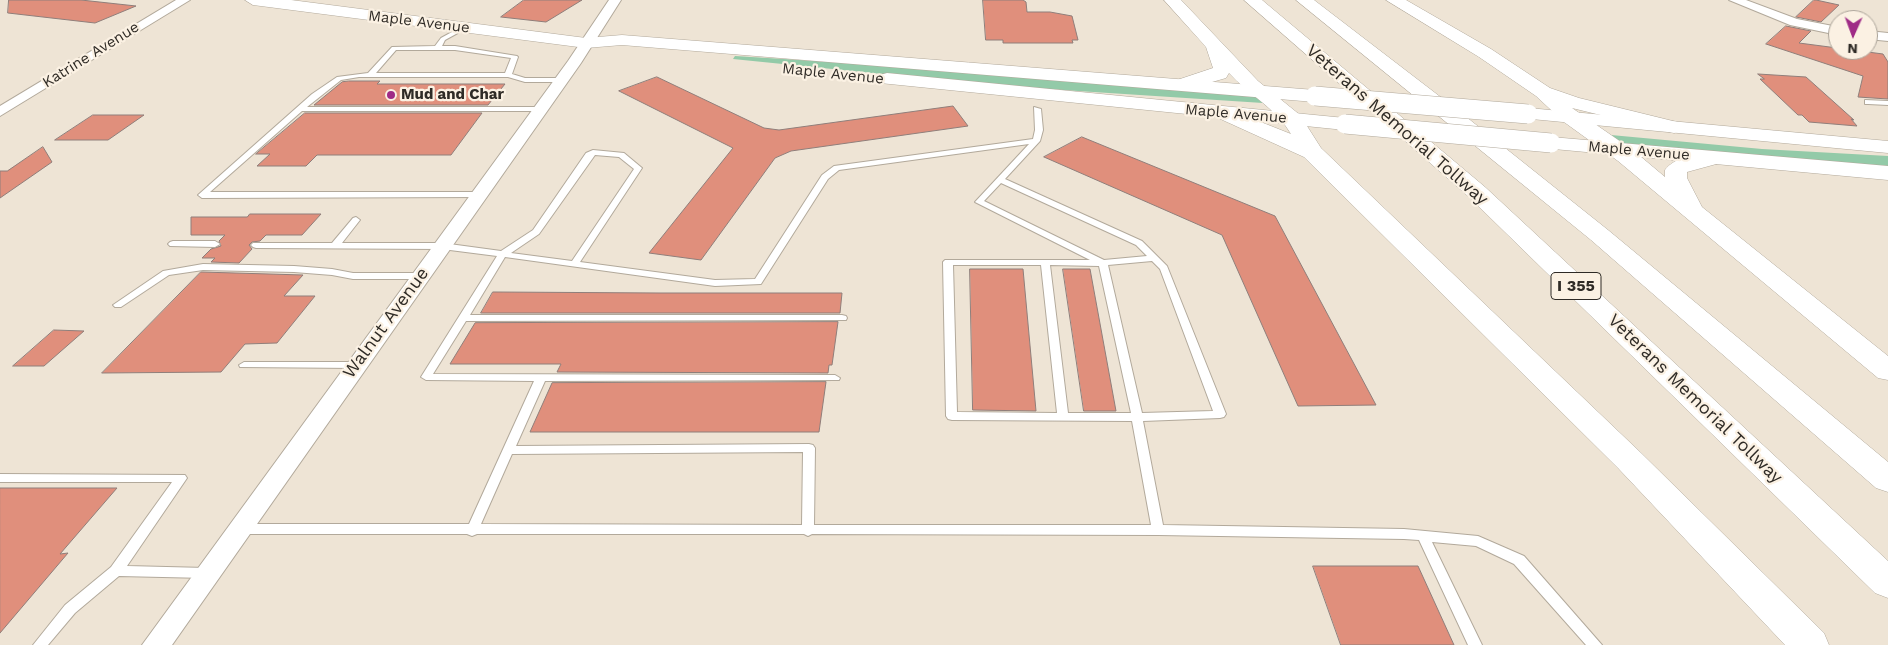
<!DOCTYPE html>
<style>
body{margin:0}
#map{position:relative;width:1888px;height:645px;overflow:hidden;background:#eee4d5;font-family:"Work Sans",sans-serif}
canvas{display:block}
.north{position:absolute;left:1828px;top:10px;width:50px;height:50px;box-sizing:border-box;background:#fbf1e3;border:1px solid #a9a297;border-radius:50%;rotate:182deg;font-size:14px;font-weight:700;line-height:20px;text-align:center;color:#2f2b26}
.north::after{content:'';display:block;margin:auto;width:18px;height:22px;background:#9f2b86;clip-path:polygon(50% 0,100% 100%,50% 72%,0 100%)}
</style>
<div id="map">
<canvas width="1888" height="645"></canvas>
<div class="north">N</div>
</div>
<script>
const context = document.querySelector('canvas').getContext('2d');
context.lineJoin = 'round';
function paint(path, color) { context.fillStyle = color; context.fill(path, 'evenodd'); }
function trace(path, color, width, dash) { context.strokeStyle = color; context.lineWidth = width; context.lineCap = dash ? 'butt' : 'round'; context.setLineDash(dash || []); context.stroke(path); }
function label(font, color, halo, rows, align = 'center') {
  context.font = font + ' "Work Sans",sans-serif'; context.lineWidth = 4.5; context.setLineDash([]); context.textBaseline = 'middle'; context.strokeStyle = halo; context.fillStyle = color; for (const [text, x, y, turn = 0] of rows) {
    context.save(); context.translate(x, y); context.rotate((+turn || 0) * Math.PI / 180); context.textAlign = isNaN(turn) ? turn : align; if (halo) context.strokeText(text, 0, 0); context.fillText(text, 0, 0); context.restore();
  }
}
const green = new Path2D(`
 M735 56 913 67 1254 95 1263 103 1001 86 733 59Z
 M1611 135 1762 149 1888 156V168L1622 144Z`);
const building = new Path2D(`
 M9 0H81L136 6 95 23 8 13Z
 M524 0H582L546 22 501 17Z
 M983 0H1023L1026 2 1027 12H1050L1072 16 1078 40H1072L1073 43H1003V40H986Z
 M1814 0H1816L1839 5 1821 22 1796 17Z
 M1786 26 1811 31 1799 43 1883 54 1888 62V99L1858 97 1863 76 1766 44Z
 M1758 74 1806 77 1854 120 1851 119 1857 126 1809 122 1802 115H1798L1760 79H1764Z
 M657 77 764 128 779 130 953 106 968 126 791 151 775 158 701 260 649 253 733 148 619 91Z
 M349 81H380L377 84H505L488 105H314L342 82Z
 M305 113H482L451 155H317L306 166H257L270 154H256Z
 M93 115H144L108 140H55Z
 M1082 137 1275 216 1376 405 1298 406 1222 235 1044 157Z
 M43 147 52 162 0 198V171H7Z
 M250 214H321L302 235H266L260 241 252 242 249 245 252 249 239 263 211 262 215 258H202L211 249 221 246 219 241 225 235H191V217H247Z
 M970 269H1023L1036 411 973 410Z
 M1063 269H1090L1116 411H1084Z
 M201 272 303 275 284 296H315L277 343 245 344 221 372 102 373Z
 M493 292 660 293H842L840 313H481Z
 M838 322 832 365H829L828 373 557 372 561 364H450L475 323Z
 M54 330 84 331 44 366H13Z
 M826 382 819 432H530L552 383Z
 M0 488H117L60 554 68 553 0 633Z
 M1313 566H1418L1454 645H1341Z`);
const service = new Path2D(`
 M463 26 466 28 465 29 445 40 442 46H455L517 56 518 57 512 74 525 78H561L564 80 561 82H525L508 77H359L341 80 307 107H544V111H302L210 192H479L483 195 482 197 202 198 198 195 312 94 337 77 368 73 392 47 435 46 441 38ZM396 50H455L511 58 505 73H376Z
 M1865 100 1888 101V105L1868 104H1865Z
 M1034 107 1041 109 1043 130 1040 141 1005 179 1142 241 1167 266 1226 414 1224 417 1220 418 1143 421 1163 525 1404 529 1478 536 1524 556 1602 645H1586L1514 564 1476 546 1432 542 1482 645H1468L1419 540 1404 539 1158 535 812 534 808 536 804 534H477L472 536 467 534H241L237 532 235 529 237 526 241 524H469L534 381 426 380 421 377 497 256 442 249 256 248 253 247 251 245 253 243H332L353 218 356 217 360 220 342 243H442L501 251 533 230 586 153 593 150 624 153 642 168 580 262 715 280 755 279 822 175 834 166 1033 139 1035 130ZM1029 144 975 202 1090 260H945L943 262 946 416 948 419 952 420 1132 421 1151 525H814L815 448 813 445 809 444 516 446 545 381 839 380 840 378 835 375 433 374 466 321 846 320 847 318 846 316 842 315H470L505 257 715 286 761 284 828 179 839 170ZM595 155 619 157 634 169 572 261 511 253 539 234ZM1001 183 1136 245 1147 256 1104 260 984 201ZM1152 261 1160 269 1213 411 1142 413 1108 265ZM953 265H1041L1057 413 957 412ZM1050 265 1099 266 1131 413H1068ZM803 452 802 525 481 524 512 454Z
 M173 241H215L220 244 215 247 170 246 168 244 170 242Z
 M203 264 294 266 332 269 353 273H420L425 276 420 279H353L332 275 294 272 203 270 169 275 121 307H115L113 305 163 271Z
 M244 362H356L361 365 356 368 240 367 239 365Z
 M0 474 185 475 187 478 185 481 127 566 206 568 211 569 213 573 211 577 206 578 119 576 75 613 48 645H33L65 605 111 567 172 482H0Z`);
const minor = new Path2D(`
 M176 0H190L0 116V106Z
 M609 0H621L581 63 172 645H142L568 61Z
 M1729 0H1746L1797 19 1838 27V35L1790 25Z
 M1868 31 1888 33V41L1868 39Z`);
const secondary = new Path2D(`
 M245 0H291L586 38 622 35 1315 90 1322 92 1325 96 1322 100 1315 102 622 45 586 48 253 5Z
 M887 73 1345 118 1352 120 1355 124 1352 128 1345 130 880 83 877 79 880 75Z
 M1528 108 1888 141V153L1521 118 1518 114 1521 110Z
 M1551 137 1888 166V180L1543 148 1540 143 1543 138Z`);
const motorway = new Path2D(`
 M1164 0H1181L1258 81 1300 115 1321 148 1640 452 1824 633 1829 645H1785L1618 468 1304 157 1216 117 1213 113 1216 109 1223 107 1291 134C1277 109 1248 94 1229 73L1226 78 1184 90 1177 88 1174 84 1177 80 1213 68 1206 47Z
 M1244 0H1262L1485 187 1888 561V598L1875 593 1469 197Z
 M1296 0H1314L1460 112 1608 230 1888 462V492L1876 488 1591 240Z
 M1386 0H1406L1491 49 1550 88 1579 98 1681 123 1684 127 1681 131 1674 133 1572 108 1634 151 1665 177V170C1674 157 1704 150 1720 153L1723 158 1720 163 1687 172V178L1702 207 1888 356V380L1878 378 1618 161 1564 122 1536 96 1479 57Z`);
const secondaryBridge = new Path2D(`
 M1315 96 1528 114
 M1345 124 1551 143`);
const markers = [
 [391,95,5,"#9f2b86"]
];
const farStreetnames = [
 ["Maple Avenue",419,22,7],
 ["Katrine Avenue",91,55,-32],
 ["Maple Avenue",833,74,6],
 ["Maple Avenue",1236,114,5],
 ["Maple Avenue",1639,151,5]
];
const farPoinames = [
 ["Mud and Char",401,95]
];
const shields = [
 [1576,286,50]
];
const shieldNames = [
 ["I 355",1576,286]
];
const streetNames = [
 ["Veterans Memorial Tollway",1397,125,41],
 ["Walnut Avenue",386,323,-54],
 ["Veterans Memorial Tollway",1695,399,44]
];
paint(green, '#93caa8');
paint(building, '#e08f7c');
trace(building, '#8f7e7a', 1);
trace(service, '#b2a99b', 2);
trace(minor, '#b2a99b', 2);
trace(secondary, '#b2a99b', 1);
trace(motorway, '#b2a99b', 1);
paint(service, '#fff');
paint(minor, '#fff');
paint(secondary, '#fff');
paint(motorway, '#fff');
trace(secondaryBridge, '#b2a99b', 20, []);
trace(secondaryBridge, '#fff', 19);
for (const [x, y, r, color] of markers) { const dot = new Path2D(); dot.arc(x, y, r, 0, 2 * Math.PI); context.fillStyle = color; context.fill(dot); trace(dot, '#fbf1e3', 2); }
label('15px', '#2f2b26', '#fbf1e3', farStreetnames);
label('bold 15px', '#2f2b26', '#fbf1e3', farPoinames, 'left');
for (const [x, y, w] of shields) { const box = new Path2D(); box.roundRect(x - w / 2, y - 13.5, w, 27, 4); context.fillStyle = '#fbf1e3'; context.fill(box); trace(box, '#2f2b26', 1); }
label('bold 16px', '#2f2b26', null, shieldNames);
label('18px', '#2f2b26', '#fbf1e3', streetNames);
</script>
